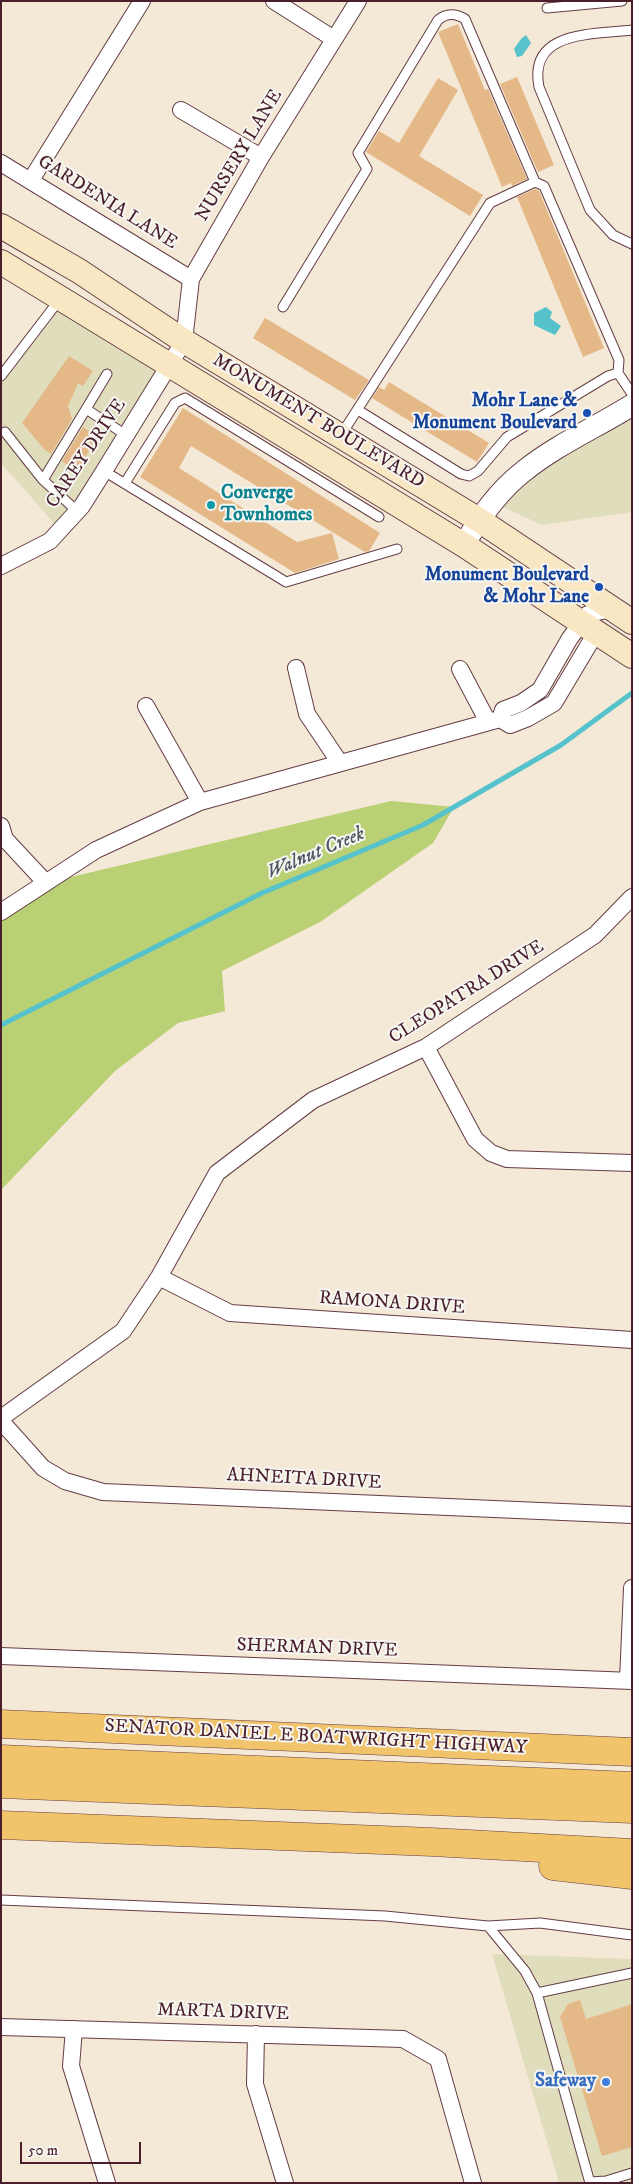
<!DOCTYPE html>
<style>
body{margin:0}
#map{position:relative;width:633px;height:2184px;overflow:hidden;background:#f4e8d6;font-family:"IM FELL DW Pica",serif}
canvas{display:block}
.frame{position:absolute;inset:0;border:2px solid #4a1f2b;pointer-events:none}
.scale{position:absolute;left:20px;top:2142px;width:121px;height:22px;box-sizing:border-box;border:2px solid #4a1f2b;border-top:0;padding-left:6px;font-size:15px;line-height:18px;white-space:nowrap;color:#4a1f2b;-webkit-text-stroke:4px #f6f6f2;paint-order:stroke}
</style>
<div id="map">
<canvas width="633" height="2184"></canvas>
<div class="frame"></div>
<div class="scale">50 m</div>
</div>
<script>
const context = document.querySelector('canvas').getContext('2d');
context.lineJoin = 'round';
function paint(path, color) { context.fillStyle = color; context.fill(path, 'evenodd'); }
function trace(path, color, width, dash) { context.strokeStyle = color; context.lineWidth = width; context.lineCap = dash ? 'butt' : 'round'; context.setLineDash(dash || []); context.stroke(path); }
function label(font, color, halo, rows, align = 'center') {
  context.font = font + ' "IM FELL DW Pica",serif'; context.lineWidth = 4; context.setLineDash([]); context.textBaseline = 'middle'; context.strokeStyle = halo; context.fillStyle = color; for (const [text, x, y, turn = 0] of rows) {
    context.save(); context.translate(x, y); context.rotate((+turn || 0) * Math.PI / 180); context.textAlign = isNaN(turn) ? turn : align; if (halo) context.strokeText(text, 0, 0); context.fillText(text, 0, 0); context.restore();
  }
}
const built = new Path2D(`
 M60 298 170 364 60 530 1 463V376Z
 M632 411V512L542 525 501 506 541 465Z
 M492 1954 632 1959V2183H559Z`);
const green = new Path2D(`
 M391 801 454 807 433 843 320 922 222 971 225 1011 178 1023 115 1071 1 1190V912L46 883Z`);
const water = new Path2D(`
 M526 35 531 43 522 56 517 57 514 49 521 39Z
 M546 307 552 312 550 318 561 326 555 335 534 325V313Z`);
const stream = new Path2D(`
 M1 1025 262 893 423 825 561 745 632 693`);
const building = new Path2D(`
 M458 24 485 90 488 89 527 179 512 186 511 183 502 187 438 32Z
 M517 77 554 165 538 172 500 84Z
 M438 78 458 90 419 156 483 195 470 216 366 152 379 131 399 143Z
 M535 189 539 191 604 348 583 357 517 197Z
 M265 318 369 380 355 400 253 338Z
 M69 356 93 371 83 386 78 383 68 406 72 419 51 454 44 449 22 423Z
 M389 382 489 443 477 462 372 398 379 387 384 390Z
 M183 408 380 533 369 551 365 552 191 446 179 468 297 542 332 533 339 559 295 573 140 477Z
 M83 427 97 436 77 472 62 461Z
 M580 2000 586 2019 632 2004V2147L602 2156 560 2017 568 2004Z`);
const service = new Path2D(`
 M547 8 622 1
 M632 30C593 35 528 30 539 87L590 210 613 235 632 244
 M283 307 367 169 358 153 438 20C447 13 455 13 465 19L535 182
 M107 374 86 409 126 435
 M1 376 60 299
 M358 410 461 474 469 476 478 471 507 437 608 376 618 373 632 394
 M5 432 43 480 77 511
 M341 435 490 203 535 182 544 186 619 360 618 373
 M104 471 286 582 397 549
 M43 480 86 409
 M125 483 175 403 185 398 379 517
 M1 1900 385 1916 488 1926
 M537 1993 525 1971 488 1926 540 1923 632 1935
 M590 2182 606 2181 632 2173
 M590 2183 537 1993 632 1973`);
const minor = new Path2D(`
 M274 1 334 39
 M181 110 261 157
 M1 163 191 279
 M31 180 142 1
 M1 566 50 541 82 506 104 471 184 341 191 279 261 157 358 1
 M296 668 307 714 340 763
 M460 669 488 722
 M146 706 200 802
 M500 719 503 710 521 703 540 690 570 638 588 614 612 609
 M1 826 5 839 46 883
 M1 912 96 850 200 802 500 719 510 725 528 718 554 703 597 631
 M426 1047 475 1139 491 1153 507 1159 632 1163
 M159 1277 230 1313 632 1340
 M1 1418 123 1331 159 1277 217 1173 313 1100 426 1047 595 935 632 897
 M1 1421 43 1468 65 1481 103 1492 632 1515
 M1 1656 632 1681
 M628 1681 632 1588
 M1 2027 403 2039 438 2059 473 2183
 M74 2029 71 2066 107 2183
 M256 2034 255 2084 285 2183`);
const tertiary = new Path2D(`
 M464 545C480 517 498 491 524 471 556 445 597 427 632 405`);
const secondary = new Path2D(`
 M1 226 79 271 184 341 479 520 632 622
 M1 262 464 545 632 656`);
const motorway = new Path2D(`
 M1 1724 632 1752
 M1 1759 632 1786
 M1 1784 632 1809
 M1 1825 432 1842 632 1853
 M553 1866 632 1875`);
const markers = [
 [587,413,5,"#1a4fb4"],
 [211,505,5,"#0f9aa8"],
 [599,587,5,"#1a4fb4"],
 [606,2082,5,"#3f7fe0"]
];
const streetNames = [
 ["NURSERY LANE",240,156,-59],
 ["GARDENIA LANE",107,203,32],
 ["MONUMENT BOULEVARD",318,422,31],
 ["CAREY DRIVE",87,454,-56],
 ["CLEOPATRA DRIVE",467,993,-32],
 ["RAMONA DRIVE",392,1304,4],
 ["AHNEITA DRIVE",304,1480,3],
 ["SHERMAN DRIVE",317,1649,2],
 ["SENATOR DANIEL E BOATWRIGHT HIGHWAY",316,1738,3],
 ["MARTA DRIVE",223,2013,2]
];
const transitNames = [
 ["Mohr Lane &",577,402],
 ["Monument Boulevard",577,424],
 ["Monument Boulevard",589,576],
 ["& Mohr Lane",589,598]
];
const cultureNames = [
 ["Converge",221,494],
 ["Townhomes",221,516]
];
const shopNames = [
 ["Safeway",596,2082]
];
const waterNames = [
 ["Walnut Creek",316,854,-23]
];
paint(built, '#dfddbb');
paint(green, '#bad074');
paint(water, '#56c3cc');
trace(stream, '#56c3cc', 5);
paint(building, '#e5b888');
trace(service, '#643d45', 11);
trace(minor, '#643d45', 18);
trace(tertiary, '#643d45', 23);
trace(secondary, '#643d45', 26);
trace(motorway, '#643d45', 29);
trace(service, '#fff', 9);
trace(minor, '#fff', 16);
trace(tertiary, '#fff', 21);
trace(secondary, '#f9e7c3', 24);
trace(motorway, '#f1c36a', 28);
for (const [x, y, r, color] of markers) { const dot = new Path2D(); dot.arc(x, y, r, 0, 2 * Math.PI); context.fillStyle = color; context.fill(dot); trace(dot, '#f6f6f2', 2); }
label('19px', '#4a1f2b', '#f6f6f2', streetNames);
label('bold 19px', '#164399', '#f6f6f2', transitNames, 'right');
label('bold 19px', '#0d838f', '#f6f6f2', cultureNames, 'left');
label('bold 19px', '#366cbe', '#f6f6f2', shopNames, 'right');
label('italic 20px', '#4e5863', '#f6f6f2', waterNames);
</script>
